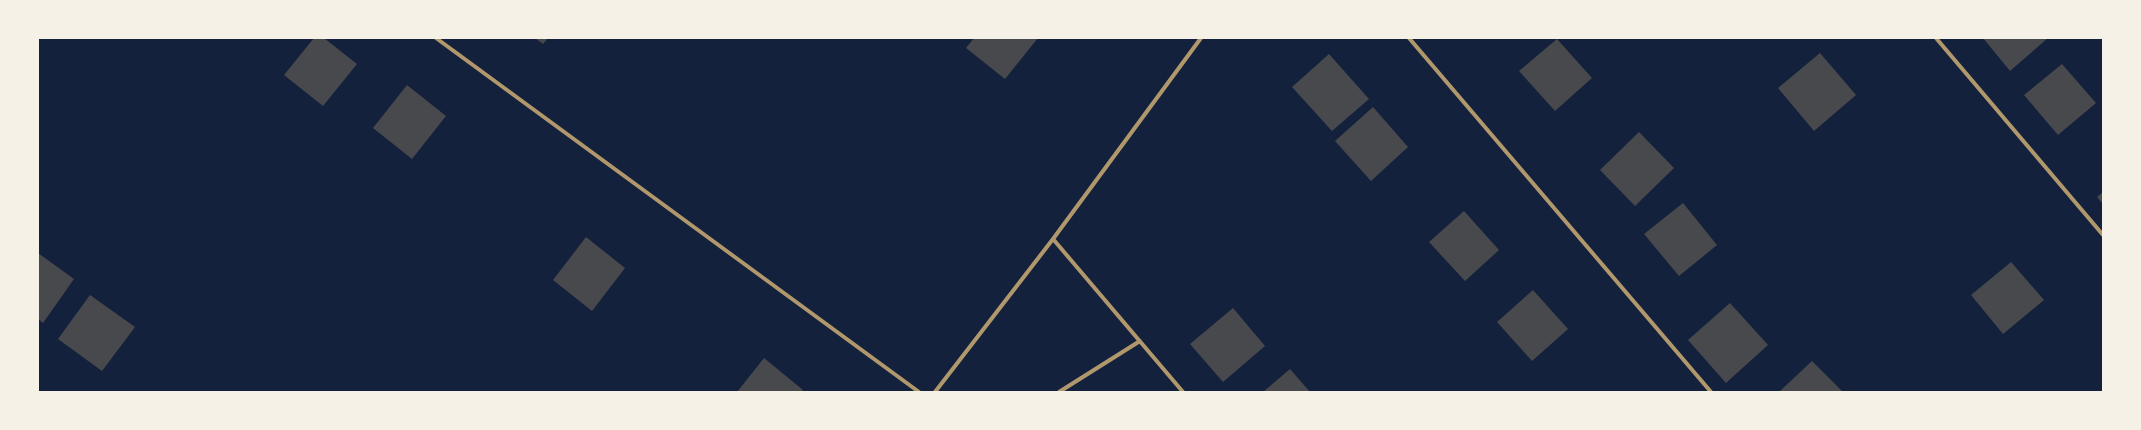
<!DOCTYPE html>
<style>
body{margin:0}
#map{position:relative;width:2141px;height:430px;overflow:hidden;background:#14213d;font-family:Georgia,serif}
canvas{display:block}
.frame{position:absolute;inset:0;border:39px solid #f6f1e7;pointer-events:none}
</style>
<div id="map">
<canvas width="2141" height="430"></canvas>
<div class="frame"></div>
</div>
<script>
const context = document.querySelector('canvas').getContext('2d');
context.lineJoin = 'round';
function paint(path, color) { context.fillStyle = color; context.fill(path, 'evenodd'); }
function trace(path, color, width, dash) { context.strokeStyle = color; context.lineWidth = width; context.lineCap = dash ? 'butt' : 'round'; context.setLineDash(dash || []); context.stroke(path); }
const building = new Path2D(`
 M314 38H324L357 64 323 106 284 75Z
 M535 38H548L543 44Z
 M974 38H1038L1005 79 966 48Z
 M1983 38H2048L2010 71Z
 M1557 39 1592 78 1555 111 1519 71Z
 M1820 53 1856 95 1814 131 1778 88Z
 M1329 54 1369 99 1332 131 1292 87Z
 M2062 64 2096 103 2058 135 2024 95Z
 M407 85 446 116 412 159 373 128Z
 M1373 107 1408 147 1371 181 1335 141Z
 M1639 132 1674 168 1635 206 1600 170Z
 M2103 192V204L2097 197Z
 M1683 203 1717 245 1679 276 1644 234Z
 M1464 211 1499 250 1465 281 1429 242Z
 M586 237 625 268 592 311 553 280Z
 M38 253 74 279 43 323 38 319Z
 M2011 262 2044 300 2003 334 1971 295Z
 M1533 290 1568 329 1532 361 1497 322Z
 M90 295 135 327 102 371 58 339Z
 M1730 303 1768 345 1726 383 1688 340Z
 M1233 308 1265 346 1223 382 1190 344Z
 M764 358 803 390 801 392H737Z
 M1812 361 1843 392H1779Z
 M1290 369 1310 392H1263Z`);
const minor = new Path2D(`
 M436 38 919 392
 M1409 38 1711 392
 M1936 38 2103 235
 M1053 239 1183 392
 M935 392 1053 239 1201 38
 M1059 392 1140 341`);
paint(building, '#48494c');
trace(minor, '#b1986c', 4);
</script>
